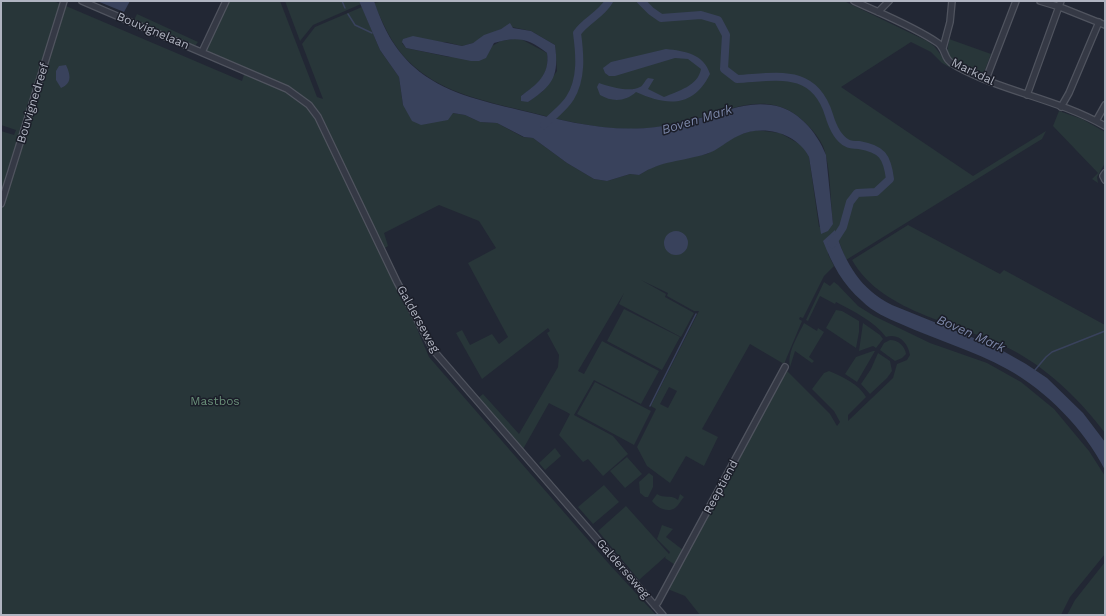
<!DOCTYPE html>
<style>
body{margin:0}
#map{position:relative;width:1106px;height:616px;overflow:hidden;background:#222734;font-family:"Work Sans",sans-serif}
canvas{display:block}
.frame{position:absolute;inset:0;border:2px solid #b0b4c1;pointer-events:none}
</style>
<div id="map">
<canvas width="1106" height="616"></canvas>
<div class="frame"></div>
</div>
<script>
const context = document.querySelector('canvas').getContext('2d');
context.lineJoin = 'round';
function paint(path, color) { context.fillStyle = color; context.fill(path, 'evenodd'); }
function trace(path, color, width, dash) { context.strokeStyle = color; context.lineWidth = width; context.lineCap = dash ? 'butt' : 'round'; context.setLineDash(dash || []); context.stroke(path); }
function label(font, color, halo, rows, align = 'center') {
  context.font = font + ' "Work Sans",sans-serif'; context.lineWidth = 3; context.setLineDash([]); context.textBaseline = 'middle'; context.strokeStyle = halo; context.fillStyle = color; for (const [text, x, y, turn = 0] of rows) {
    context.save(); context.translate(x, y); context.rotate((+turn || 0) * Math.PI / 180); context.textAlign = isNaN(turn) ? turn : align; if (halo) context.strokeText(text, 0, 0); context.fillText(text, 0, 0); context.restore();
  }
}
const green = new Path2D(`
 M1 1H53L61 4 38 77 42 81 66 6 242 81 246 68 205 50 227 1H280L317 97 323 99 302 44 315 27 362 7 380 50 399 77 403 105 465 115 480 122 497 123 523 137 533 138 567 163 594 179 607 181 630 174 639 175 651 168 669 161 707 154 736 136 748 132 756 130 780 133 803 146 809 157 819 227 833 223C830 200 831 167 823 146 817 133 802 118 790 111 762 95 730 109 702 117 688 122 673 125 658 127 612 134 566 121 521 110 485 101 445 93 416 68 394 50 385 28 374 3L384 1H844L927 41 934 46 951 68 942 63 931 52 911 42 841 87 973 176 1046 131 1042 139 1037 142 846 260 835 231 829 236 828 254 834 266 824 276 803 318 800 317 799 319 802 321 784 364 750 344 702 429 718 437 704 466 686 456 670 483 647 466 637 447 656 409 651 406 699 311H694L667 296 668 293 641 280 666 294 665 297 694 313 681 337 619 304 624 293 578 371 584 374 602 341 659 371 641 404 594 380 574 415 613 436 628 454 603 476 588 459 583 462 559 435 570 414C562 409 556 407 549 403L522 451 477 399 483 394 519 434 558 367 559 355 547 333 550 331 548 328 482 379 456 333 462 330 470 345 492 334 499 344 508 337 468 263 496 248 479 221 439 205 384 233 388 246 383 249 429 357 609 564 656 615H1V131L14 135 16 130 1 125ZM507 26 531 31 555 45 557 71 543 91 528 102 521 96C538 84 550 76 547 53L519 38 501 41 492 46 449 57 406 48 402 43 446 42 462 46 473 43ZM669 387 677 391 668 408 660 404Z
 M285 1H359L361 4 313 25 300 41Z
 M137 14 198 42 195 46 134 20Z
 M949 39 991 54 983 75 949 59 947 55Z
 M1059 111 1082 119 1105 132V163L1097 177 1098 183 1092 179 1098 173 1053 126Z
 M908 225 1000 274 1004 270 1105 325V433C1082 402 1050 371 1016 352 964 323 883 315 852 260Z
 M824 282 830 286 834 282 838 285 858 306 874 316 930 343 987 363 1021 382 1054 409 1089 451 1105 476V554L1070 597 1061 615H700L685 596 670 590 669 587 787 371 830 414 837 426 840 422 834 411 812 389 824 373 829 371C843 377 859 384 866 397L848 415V421L893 378 897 364 907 360 910 355C908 343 899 333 886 337 874 321 853 311 836 302L835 304 820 296 808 321 806 320Z
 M624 309 680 337 662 370 607 341Z
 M836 310 842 311 859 321V332L856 348 826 328Z
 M804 323 817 331 818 328 824 332 809 357 814 361 812 363 795 351 790 367C787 352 798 336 804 323Z
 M863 323 880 335 883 339 876 348 873 346 859 351Z
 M890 340C898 340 905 346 906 354L902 358 895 361 880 350 884 343Z
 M873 351H875L857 382 845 374 856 357Z
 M878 353 890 361 892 371 887 378 870 394 861 384 871 369Z
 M595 382 651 411 634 445 577 414Z
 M555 448 561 456 545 470 539 463Z
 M627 457 642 474 625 488 610 471Z
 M649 473 653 476V487L648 497H645L640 493 639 482Z
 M604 485 619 502 593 524 578 507Z
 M657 494C664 499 671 494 678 500L680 494 684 497C681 500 679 505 675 508 668 513 657 508 652 501Z
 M626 506 669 554 670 552 657 539 662 525 673 529 666 537 683 550 675 565 665 558 666 556 639 580 598 531Z
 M1105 562V615H1067L1075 600Z`);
const water = new Path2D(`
 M97 1H130L124 12Z
 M359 1H374C383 27 393 48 414 67 443 93 483 101 519 110 564 121 610 133 656 127 671 125 686 122 700 118 724 112 746 101 771 105 797 108 817 132 826 155L833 224 828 231 821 234 809 157C796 132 762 124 738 136 727 141 717 151 706 154 680 162 663 160 639 175L630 174 607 181 594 179 567 163 533 138 524 137 497 123 480 122 465 115 453 113 448 120 421 125 412 121 403 105 399 77 380 50Z
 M510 23 513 28 531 31 555 45C559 75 554 85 528 102L521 101V96C537 84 550 75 547 53 529 38 516 36 494 43L486 58 479 61H471L406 48 402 42 403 39 413 36 462 46 473 43 484 35 501 29Z
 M666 49C685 51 704 54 710 74 693 108 667 106 636 92 625 102 612 102 600 95L597 87 599 83C608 86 630 93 640 87 643 86 645 80 648 78L654 79 648 89 664 97C678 91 698 86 701 69L688 59 675 58 615 76H609L605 73 603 68 611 62Z
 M66 65C70 74 73 83 61 88L56 80V71L59 66Z
 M835 230C845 263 861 290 892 305L996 347 1026 364 1047 378 1083 413 1105 442V470C1084 429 1047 391 1007 369 973 350 936 340 901 324 887 318 873 312 862 301 843 285 832 264 823 241Z
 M664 243a12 12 0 1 1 24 0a12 12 0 1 1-24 0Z`);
const stream = new Path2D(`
 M342 1 345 8
 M348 14 355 25 372 33
 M1035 370 1046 357 1052 352 1105 331
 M650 406 696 314`);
const river = new Path2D(`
 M641 1 651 11 661 18 701 15 718 20 726 35 724 69 737 79C777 77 814 67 829 115 832 125 837 138 847 143 850 145 856 145 859 145 882 149 887 156 890 179L876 192 857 193 850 202 843 227 832 244
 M544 125C552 116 564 108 570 98 582 79 580 55 577 33 586 20 601 15 609 1`);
const minor = new Path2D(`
 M82 1 287 89 309 105 318 117 397 282 434 351 663 615
 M854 1C882 14 913 26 938 43 947 50 942 59 956 66 1003 92 1058 99 1105 126
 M1040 1 1060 7 1105 25
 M878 12 889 1
 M943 48 950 22 952 1
 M202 52 226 1
 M986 79 1016 1
 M1027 95 1061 1
 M1061 107 1069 93 1099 22
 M1096 121 1105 105
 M1105 173 1103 176 1105 180
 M1 204 64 1
 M655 606 658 602 785 367`);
const streetNames = [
 ["Bouvignelaan",153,31,23],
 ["Markdal",973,72,26],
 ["Bouvignedreef",33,103,-73],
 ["Galderseweg",418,319,61],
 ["Reeptiend",721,487,-62],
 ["Galderseweg",623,569,49]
];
const parkNames = [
 ["Mastbos",215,401]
];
const waterNames = [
 ["Boven Mark",697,120,-17],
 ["Boven Mark",971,334,24]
];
paint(green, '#283639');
paint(water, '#39425c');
trace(stream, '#39425c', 1.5);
trace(river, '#39425c', 8);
trace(minor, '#50545f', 8);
trace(minor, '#353945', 5.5);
label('12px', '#b0b4c1', '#1b1e29', streetNames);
label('12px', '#6a8f79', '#1b1e29', parkNames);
label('italic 13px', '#7b86a7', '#1b1e29', waterNames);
</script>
